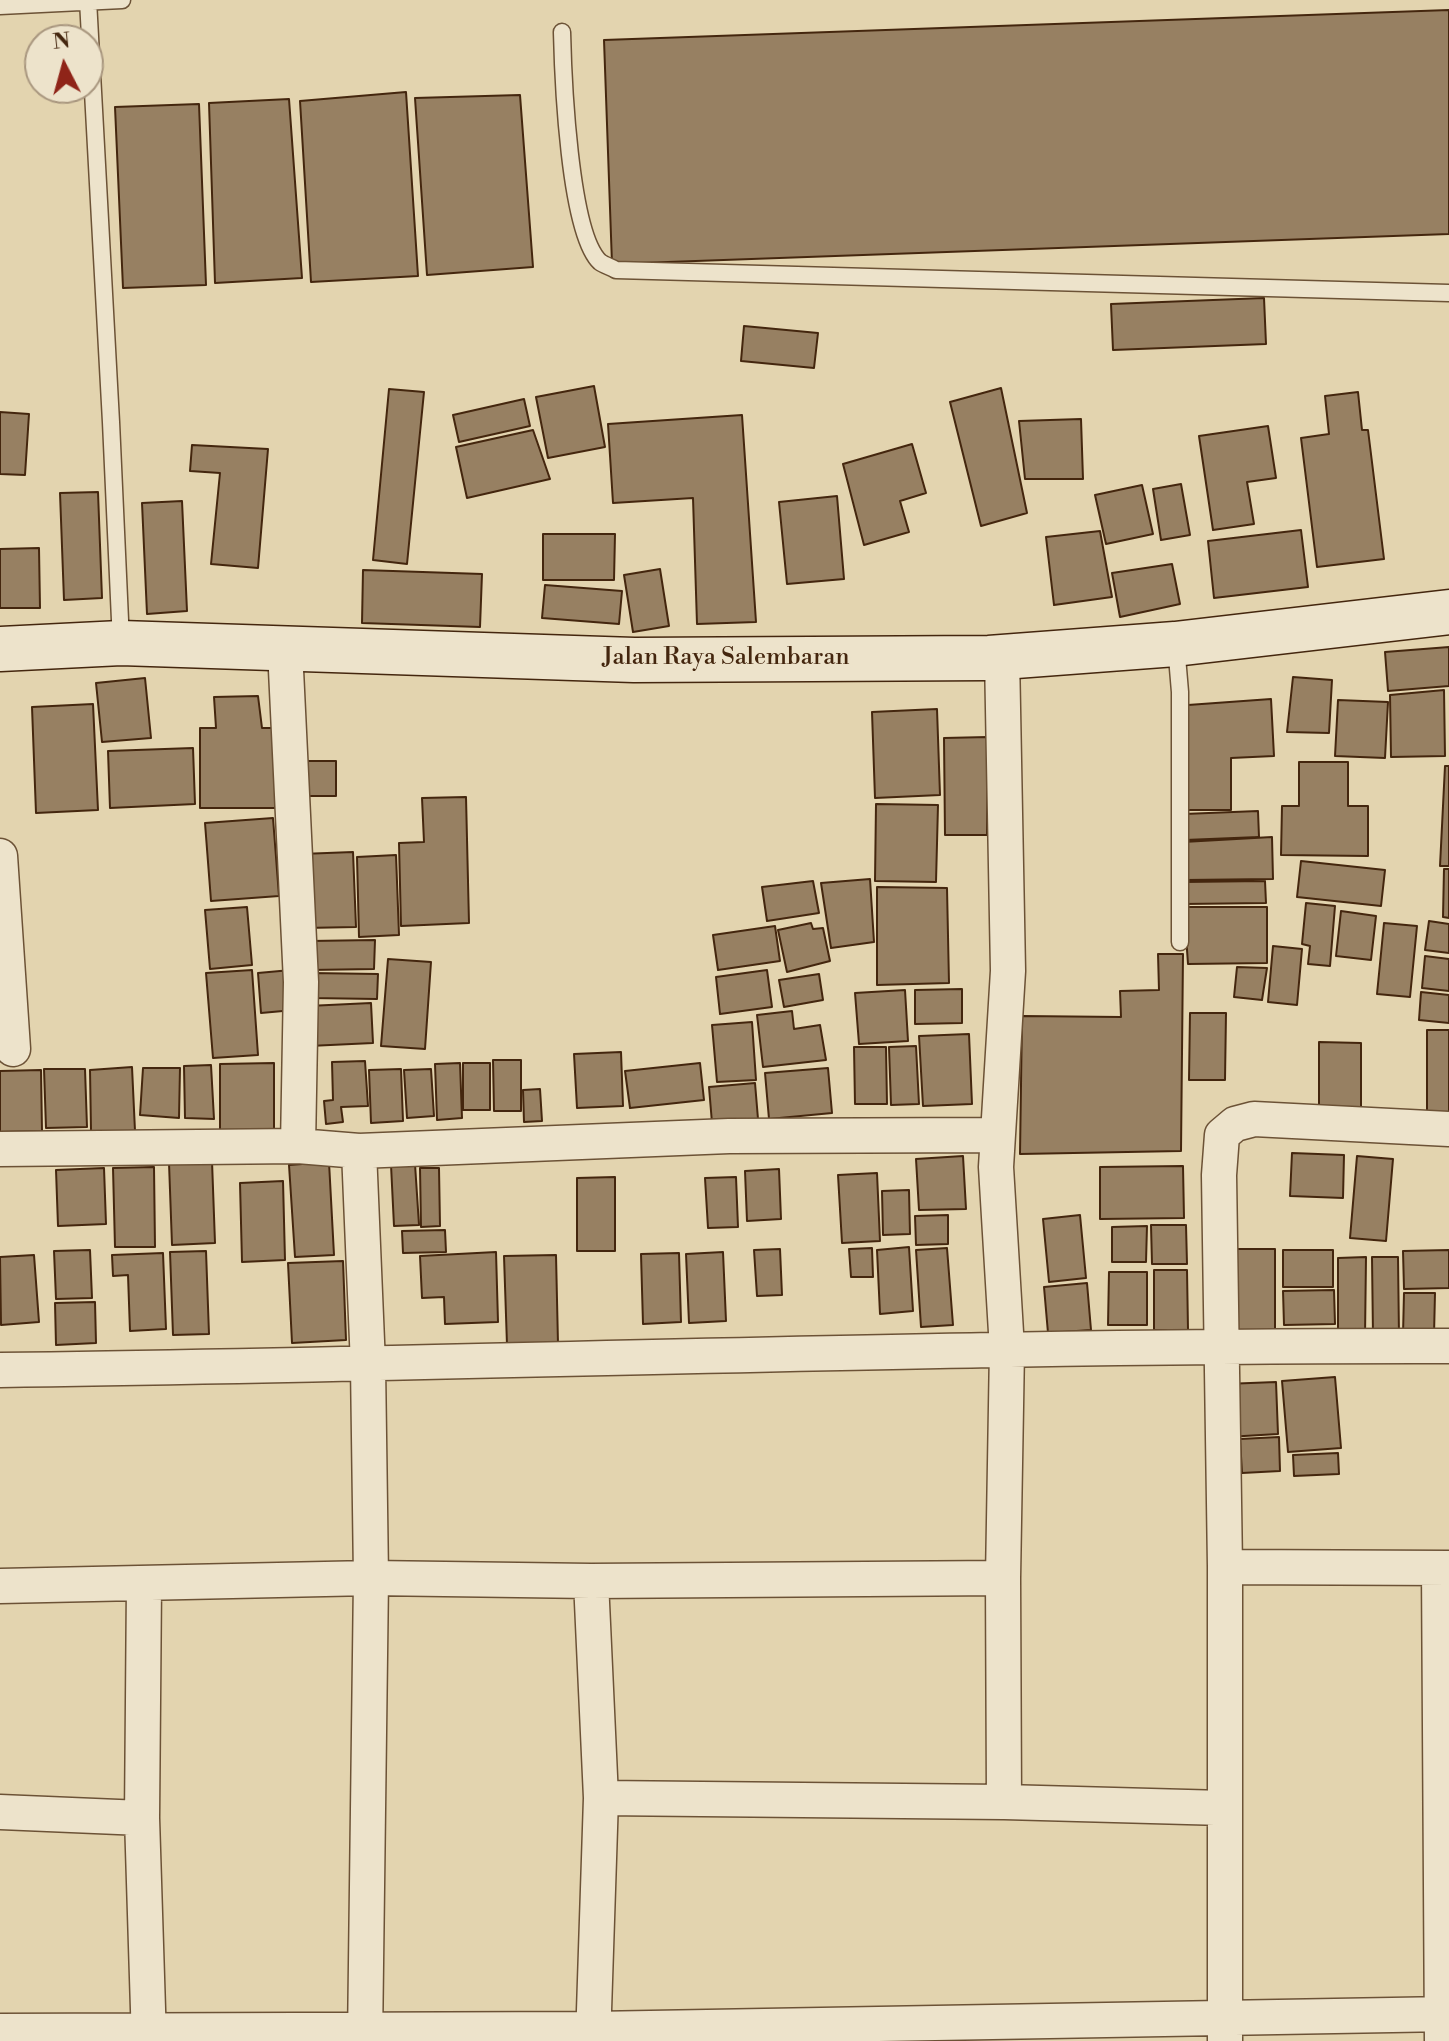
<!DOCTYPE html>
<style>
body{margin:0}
#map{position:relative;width:1449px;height:2041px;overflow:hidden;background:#e3d4af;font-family:"Libre Bodoni",serif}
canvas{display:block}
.north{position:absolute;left:24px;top:24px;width:80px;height:80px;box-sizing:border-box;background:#ede3cb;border:2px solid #a9977f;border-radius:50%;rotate:354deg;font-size:22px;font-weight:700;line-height:32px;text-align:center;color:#44260e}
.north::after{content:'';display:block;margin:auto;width:28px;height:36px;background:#8f2418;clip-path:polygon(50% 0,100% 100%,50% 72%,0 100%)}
</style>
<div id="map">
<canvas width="1449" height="2041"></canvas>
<div class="north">N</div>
</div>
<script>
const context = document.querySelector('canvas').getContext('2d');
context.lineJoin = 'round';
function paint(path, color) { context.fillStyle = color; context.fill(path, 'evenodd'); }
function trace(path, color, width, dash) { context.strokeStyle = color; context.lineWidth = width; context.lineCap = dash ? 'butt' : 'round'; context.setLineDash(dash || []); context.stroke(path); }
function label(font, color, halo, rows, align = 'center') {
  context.font = font + ' "Libre Bodoni",serif'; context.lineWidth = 7; context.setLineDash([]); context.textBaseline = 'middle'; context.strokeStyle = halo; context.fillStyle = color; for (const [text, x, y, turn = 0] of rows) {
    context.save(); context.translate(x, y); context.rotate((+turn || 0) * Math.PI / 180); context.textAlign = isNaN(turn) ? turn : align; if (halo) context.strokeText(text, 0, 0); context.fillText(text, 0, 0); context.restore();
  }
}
const building = new Path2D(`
 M1449 10V234L612 264 604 40Z
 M406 92 418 276 311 282 300 101Z
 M520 95 533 267 427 275 415 98Z
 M289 99 302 278 215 283 209 103Z
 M199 104 206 285 123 288 115 107Z
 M1264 298 1266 344 1113 350 1111 304Z
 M744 326 818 333 814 368 741 361Z
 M594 386 605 447 548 458 536 397Z
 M1001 388 1027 513 981 526 950 402Z
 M389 389 424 392 407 564 373 560Z
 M1358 392 1362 430H1368L1384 559 1317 567 1301 438 1329 434 1325 396Z
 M524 399 530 426 459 442 453 415Z
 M0 412 29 414 25 475 0 474Z
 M742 415 756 622 697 624 693 498 613 503 608 424Z
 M1081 419 1083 479H1025L1019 421Z
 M1268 426 1276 478 1247 482 1254 524 1213 530 1199 436Z
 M533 430 550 479 467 498 456 447Z
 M912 444 926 493 900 501 909 532 864 545 843 464Z
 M192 445 268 449 258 568 211 564 220 473 190 471Z
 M1181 484 1190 535 1161 540 1153 489Z
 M1142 485 1153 534 1106 544 1095 495Z
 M98 492 102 598 64 600 60 493Z
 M837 496 844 579 787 584 779 502Z
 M182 501 187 611 147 614 142 503Z
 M1301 530 1308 587 1214 598 1208 541Z
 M1100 531 1112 597 1054 605 1046 537Z
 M543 534H615L614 580H543Z
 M39 548 40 608H0V549Z
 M1172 564 1180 604 1120 617 1112 573Z
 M660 569 669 626 633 632 624 575Z
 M363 570 482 574 480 627 362 623Z
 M545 585 622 591 619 624 542 618Z
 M1449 647V686L1388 691 1385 652Z
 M1293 677 1332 680 1329 733 1287 732Z
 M145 678 151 738 102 742 96 683Z
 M1444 690 1445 756 1391 757 1390 695Z
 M258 696 262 728H275V808H200V728H216L214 697Z
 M1271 699 1274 756 1231 758V810H1188V705Z
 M1338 700 1388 702 1385 758 1335 756Z
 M93 704 98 810 36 813 32 707Z
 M937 709 940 795 875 798 872 712Z
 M988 737 987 835H945L944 738Z
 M193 748 195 804 110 808 108 751Z
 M296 761H336V796H296Z
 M1299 762H1348V806H1368V856L1281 855 1282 806H1299Z
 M1445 766H1449V866H1440Z
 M466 797 469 923 401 926 399 843 424 842 422 798Z
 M876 804 938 805 936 882 875 881Z
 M1258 811 1259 837 1185 840 1184 814Z
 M273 818 279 896 211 901 205 823Z
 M1272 837 1273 879 1185 880 1183 842Z
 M353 852 356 927 304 928 301 854Z
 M396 855 399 935 359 937 357 857Z
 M1301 861 1385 870 1381 906 1297 897Z
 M1444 869H1449V918L1443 917Z
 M870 879 874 942 831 948 821 883Z
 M813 881 819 913 767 921 762 887Z
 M1265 881 1266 903 1183 904V882Z
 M877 887 947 888 949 983 877 985Z
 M1306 903 1335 906 1330 966 1308 964 1310 946 1302 944Z
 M247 907 252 965 210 969 205 910Z
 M1184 907H1267V963L1188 964Z
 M1341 911 1376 916 1371 960 1336 956Z
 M1429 921 1449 924V953L1425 950Z
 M811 923 813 929 823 928 830 961 787 972 778 930Z
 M1384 923 1417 926 1410 997 1377 994Z
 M775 926 780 961 718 970 713 935Z
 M375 940 374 969 310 970V941Z
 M1273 946 1302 949 1297 1005 1268 1002Z
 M1158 954H1183L1181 1151 1020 1154 1022 1016 1121 1017 1120 991 1159 990Z
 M1425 956 1449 959V991L1422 988Z
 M388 959 431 962 425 1049 381 1046Z
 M1237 967 1267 968 1262 1000 1234 997Z
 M252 970 258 1055 213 1058 206 973Z
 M291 970 294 1010 261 1013 258 973Z
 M767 970 772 1007 720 1014 716 977Z
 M310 973 378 974 377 999 310 998Z
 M819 974 823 1000 784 1007 779 980Z
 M962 989V1023L915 1024V990Z
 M905 990 908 1041 859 1044 855 993Z
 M1421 992 1449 995V1023L1419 1020Z
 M371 1003 373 1043 309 1046 308 1006Z
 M792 1011 794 1029 820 1025 826 1060 763 1067 757 1015Z
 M1190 1013H1226L1225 1080H1189Z
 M752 1022 756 1080 717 1082 712 1025Z
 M1427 1030H1449V1118H1427Z
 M969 1034 972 1104 923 1106 919 1036Z
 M1319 1042 1361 1043V1108H1319Z
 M916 1046 919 1104 891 1105 889 1047Z
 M854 1047H886L887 1104H855Z
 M621 1052 623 1106 577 1108 574 1054Z
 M493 1060H521V1111H494Z
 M365 1061 368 1106 341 1107 343 1122 326 1124 324 1101 333 1100 332 1062Z
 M274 1063V1131L220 1132V1064Z
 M460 1063 462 1118 437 1120 435 1064Z
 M463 1063H490V1110H463Z
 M700 1063 704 1100 630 1108 625 1071Z
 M211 1065 214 1119 185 1118 184 1066Z
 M132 1067 135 1131H91L90 1070Z
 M143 1068H180L179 1118 140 1115Z
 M828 1068 832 1113 769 1119 765 1073Z
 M44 1069H85L87 1127 46 1128Z
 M401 1069 403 1121 371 1123 369 1070Z
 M431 1069 434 1116 407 1118 404 1070Z
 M41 1070 42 1131 0 1132V1071Z
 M755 1083 758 1119 712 1123 709 1087Z
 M540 1089 542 1121 524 1122 523 1090Z
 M1292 1153 1344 1155 1343 1198 1290 1196Z
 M963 1156 966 1209 919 1210 916 1159Z
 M1357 1156 1393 1159 1386 1241 1350 1238Z
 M212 1161 215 1243 172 1245 169 1163Z
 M329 1162 334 1255 295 1257 289 1165Z
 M415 1164 419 1225 394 1226 391 1165Z
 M1183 1166 1184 1218 1100 1219V1167Z
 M154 1167 155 1247H115L113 1168Z
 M104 1168 106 1224 58 1226 56 1170Z
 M420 1168H439L440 1226 421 1227Z
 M779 1169 781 1219 747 1221 745 1171Z
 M877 1173 880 1241 842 1243 838 1175Z
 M615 1177V1251H577V1178Z
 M736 1177 738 1227 708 1228 705 1178Z
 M283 1181 285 1260 242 1262 240 1183Z
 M909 1190 910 1234 883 1235 882 1191Z
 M948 1215V1244L916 1245 915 1216Z
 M1080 1215 1086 1278 1049 1282 1043 1219Z
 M1151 1225H1186L1187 1264H1152Z
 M1147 1226 1146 1262H1112V1227Z
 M445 1230 446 1252 403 1253 402 1231Z
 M909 1247 913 1311 880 1314 877 1250Z
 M872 1248 873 1277H851L849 1249Z
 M947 1248 953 1325 921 1327 916 1250Z
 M780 1249 782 1295 757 1296 754 1250Z
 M1224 1249H1275V1342H1224Z
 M90 1250 92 1298 56 1299 54 1251Z
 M1283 1250H1333V1287H1283Z
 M1449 1250V1288L1404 1289 1403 1251Z
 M206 1251 209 1334 173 1335 170 1252Z
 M496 1252 498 1322 445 1324 444 1297 422 1298 420 1256Z
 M723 1252 726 1321 689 1323 686 1254Z
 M163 1253 166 1329 130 1331 128 1275 113 1276 112 1255Z
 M679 1253 681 1322 643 1324 641 1254Z
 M34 1255 39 1322 1 1325 0 1257Z
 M556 1255 558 1344 507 1345 504 1256Z
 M1366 1257 1365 1337H1338V1258Z
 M1372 1257H1398L1399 1336H1373Z
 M343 1261 346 1340 292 1343 288 1263Z
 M1154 1270H1187L1188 1330H1154Z
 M1109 1272H1147V1325H1108Z
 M1087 1283 1091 1330 1048 1333 1044 1287Z
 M1334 1290 1335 1324 1284 1325 1283 1291Z
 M1404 1293H1435L1434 1335H1403Z
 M95 1302 96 1343 56 1345 55 1303Z
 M1335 1377 1341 1448 1288 1452 1282 1381Z
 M1276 1382 1278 1434 1227 1437 1225 1384Z
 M1279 1437 1280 1471 1242 1473 1240 1439Z
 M1338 1453 1339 1474 1294 1476 1293 1455Z`);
const lane = new Path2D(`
 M88 0 111 422 121 642
 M0 6 122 0
 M562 32C563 76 569 233 600 262 604 265 611 267 616 270L1449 293
 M1176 645 1180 692V942`);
const street = new Path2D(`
 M285 649 301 982 298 1146
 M1002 656 1008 971 996 1167 1007 1349 1003 1578 1004 1802
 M0 856 13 1049
 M0 1149 298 1146 359 1151 729 1136 997 1135
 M359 1151 368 1365 371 1578 365 2041
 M0 1370C483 1364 966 1345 1449 1346
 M1225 1567 1449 1568
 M1439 1568 1442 2041
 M591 1581 601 1798 593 2041
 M144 1583 142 1818 149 2041
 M0 1586 371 1578 591 1581 1003 1578
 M601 1798 1004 1802 1224 1808
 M0 1812 142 1818
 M0 2031 593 2029 1449 2014
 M1225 2041V1567L1219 1175 1222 1135 1235 1124 1254 1119 1449 1129`);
const secondary = new Path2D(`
 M0 649 121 643 634 660 989 658 1175 644 1449 612`);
const streetNames = [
 ["Jalan Raya Salembaran",726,658]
];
paint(building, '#978062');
trace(building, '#44260e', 2);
trace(lane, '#6c5236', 19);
trace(street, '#6c5236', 37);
trace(secondary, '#44260e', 47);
trace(lane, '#ede3cb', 16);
trace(street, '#ede3cb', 34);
trace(secondary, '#ede3cb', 44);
label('24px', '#44260e', '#ede3cb', streetNames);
</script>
